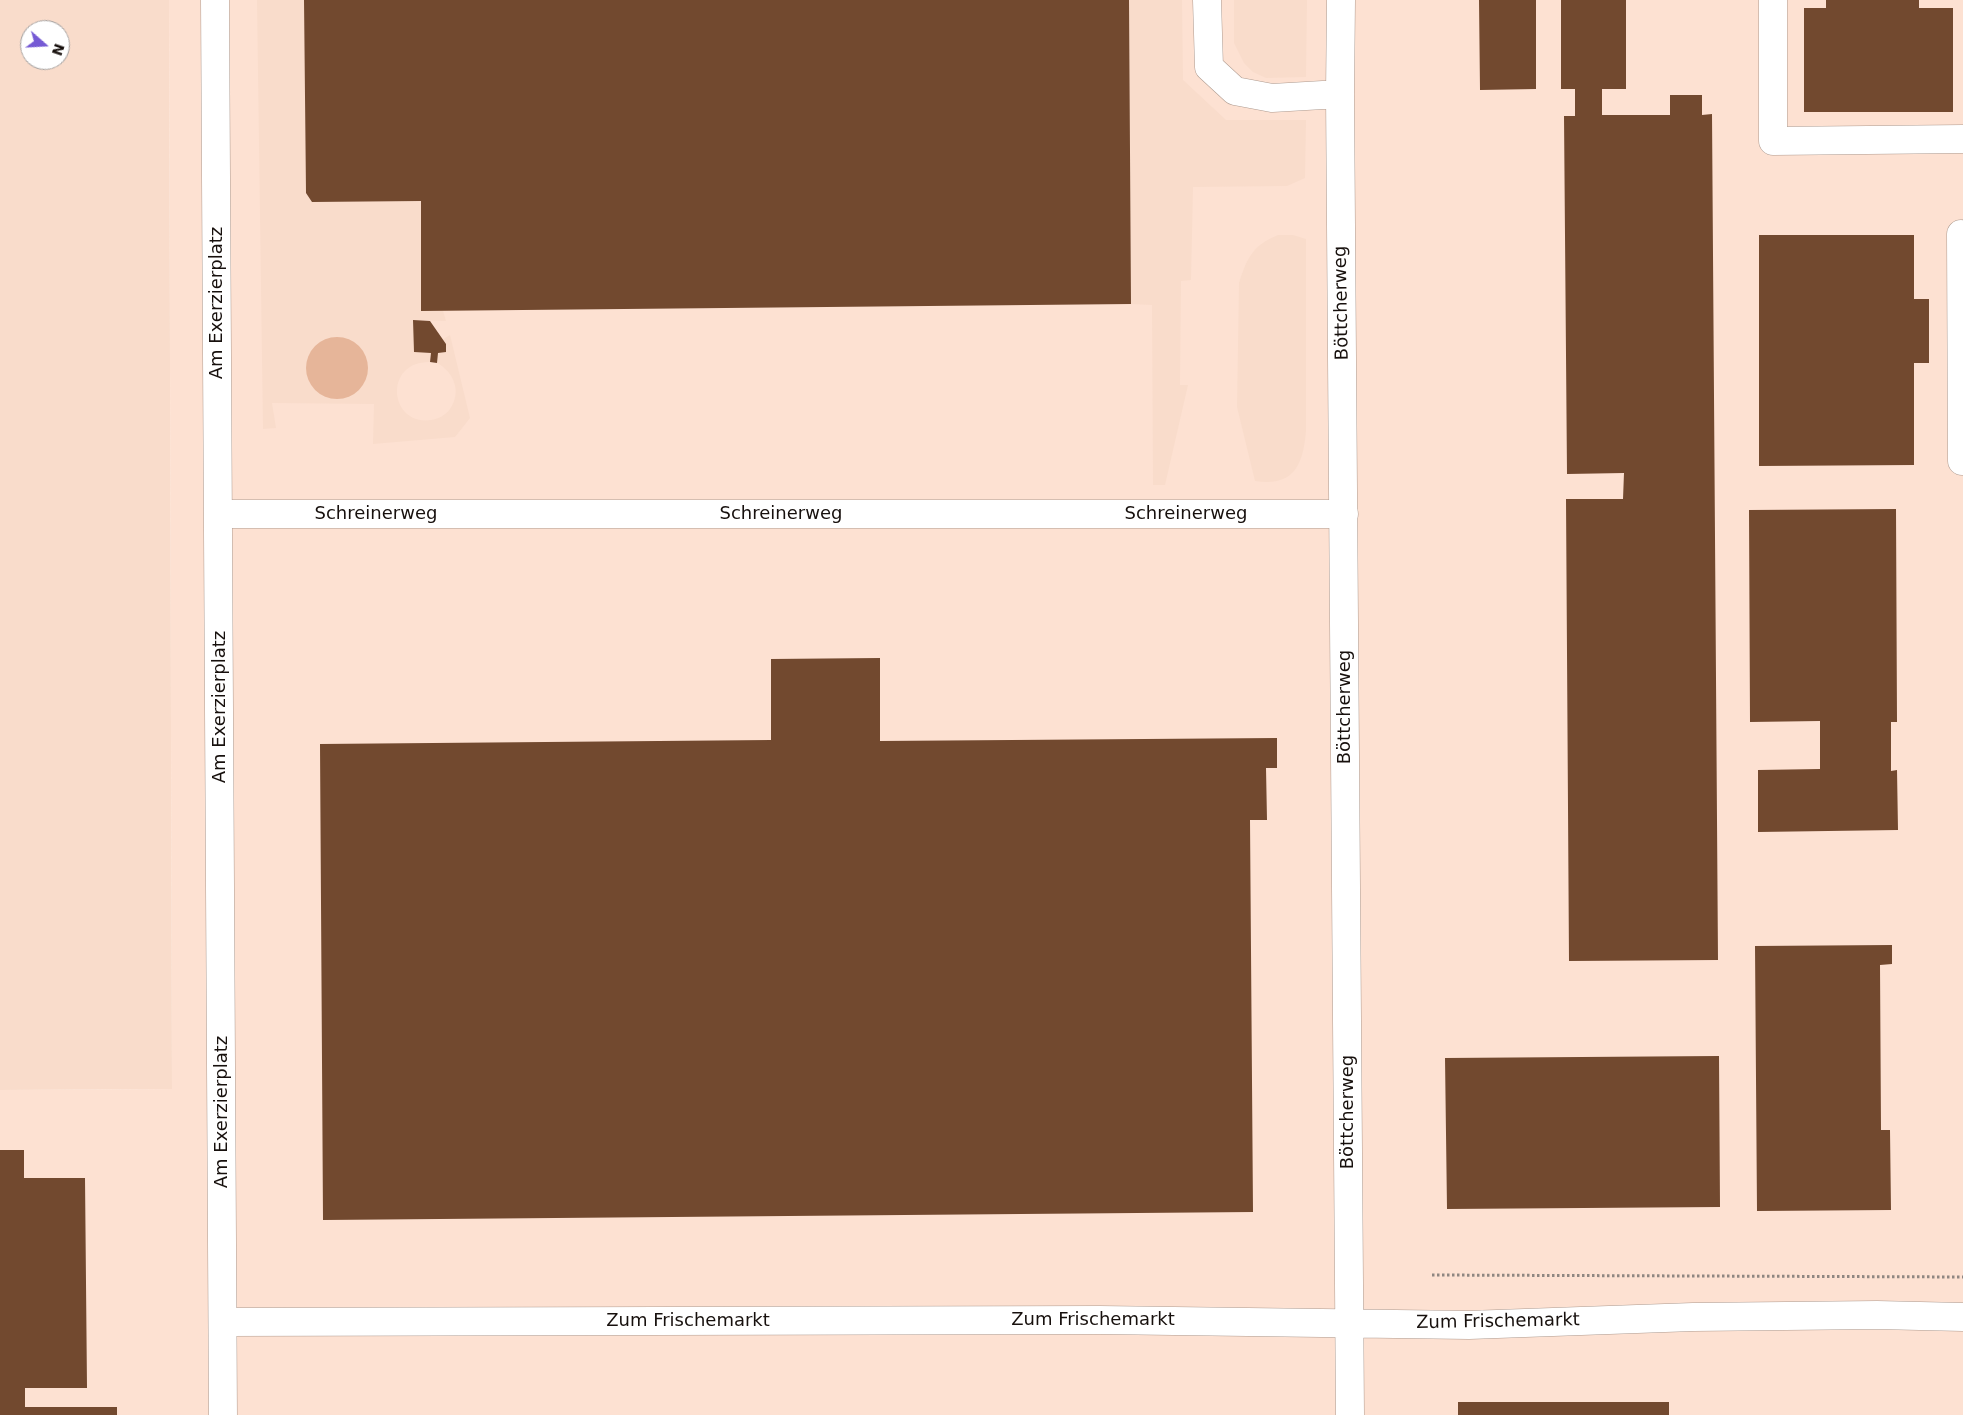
<!DOCTYPE html>
<meta charset="utf-8">
<style>
body{margin:0}
#map{position:relative;width:1963px;height:1415px;overflow:hidden;background:#fcf0e9;font-family:"DejaVu Sans",sans-serif}
canvas{display:block}
.north{position:absolute;left:20px;top:20px;width:50px;height:50px;box-sizing:border-box;background:#fff;border:1px solid #a29f9e;border-radius:50%;rotate:109deg;font-size:14px;font-weight:700;line-height:20px;text-align:center;color:#17100d}
.north::after{content:'';display:block;margin:auto;width:18px;height:22px;background:#755ad4;clip-path:polygon(50% 0,100% 100%,50% 72%,0 100%)}
</style>
<div id="map">
<canvas width="1963" height="1415"></canvas>
<div class="north">N</div>
</div>
<script>
const context = document.querySelector('canvas').getContext('2d');
context.lineJoin = 'round';
function paint(path, color) { context.fillStyle = color; context.fill(path, 'evenodd'); }
function trace(path, color, width, dash) { context.strokeStyle = color; context.lineWidth = width; context.lineCap = dash ? 'butt' : 'round'; context.setLineDash(dash || []); context.stroke(path); }
function label(font, color, halo, rows, align = 'center') {
  context.font = font + ' "DejaVu Sans",sans-serif'; context.lineWidth = 5; context.setLineDash([]); context.textBaseline = 'middle'; context.strokeStyle = halo; context.fillStyle = color; for (const [text, x, y, turn = 0] of rows) {
    context.save(); context.translate(x, y); context.rotate((+turn || 0) * Math.PI / 180); context.textAlign = isNaN(turn) ? turn : align; if (halo) context.strokeText(text, 0, 0); context.fillText(text, 0, 0); context.restore();
  }
}
const built = new Path2D(`
 M169 0H1963V1415H0V1090L172 1089Z`);
const green = new Path2D(`
 M0 0H169L172 1089 0 1090ZM30 30H60V60H30Z
 M257 0H304L306 193 312 202 421 201V311H443L446 321 413 320 414 352 431 353 430 362C383 361 389 426 431 420 438 419 446 415 450 409 462 392 454 372 437 363L438 353 446 352V344L442 340 450 335 470 418 455 437 373 444 374 404 272 403 276 428 263 429Z
 M1129 0H1182L1183 80 1226 120H1306L1305 178 1287 186 1193 187 1191 280 1181 281 1180 385H1188L1165 485H1153L1152 305 1131 304Z
 M1234 0H1307L1306 77 1266 78 1253 72 1244 63 1234 43Z
 M1278 235H1293L1306 239V431C1303 465 1294 487 1255 481L1237 407 1239 283C1247 258 1253 245 1278 235Z`);
const water = new Path2D(`
 M306 368a31 31 0 1 1 62 0a31 31 0 1 1-62 0Z`);
const building = new Path2D(`
 M304 0H1129L1131 304 421 311V201L312 202 306 193Z
 M1479 0H1536V89L1480 90Z
 M1561 0H1626V89H1602V115H1670V95H1702V115L1712 114 1718 960 1569 961 1566 499H1623L1624 473 1567 474 1564 116H1575V89H1561Z
 M1826 0H1919V8H1953V112H1804V8H1826Z
 M1759 235H1914V299H1929V363H1914V465L1759 466Z
 M413 320 430 321 446 344V352L438 353 437 363 430 362 431 353 414 352Z
 M1896 509 1897 722H1891V771L1897 770 1898 830 1758 832V770L1820 769V721L1750 722 1749 510Z
 M880 658V741L1277 738V768H1266L1267 820H1250L1253 1212 323 1220 320 744 771 740V659Z
 M1892 945V964L1880 965 1881 1130H1890L1891 1210 1757 1211 1755 946Z
 M1719 1056 1720 1207 1447 1209 1445 1058Z
 M0 1150H24V1178H85L87 1388H25V1407H117V1415H0Z
 M1458 1402H1669V1415H1458Z`);
const path = new Path2D(`
 M1432 1275 1963 1277`);
const minor = new Path2D(`
 M215 0 223 1415
 M1207 0 1209 67 1235 91 1272 98 1340 94
 M1341 0 1340 94 1350 1415
 M1773 0V141L1963 139
 M1961 234 1962 461
 M219 514H1344
 M223 1322 1100 1320 1469 1325 1693 1317 1877 1315 1963 1317`);
const streetNames = [
 ["Am Exerzierplatz",217,303,-90],
 ["Böttcherweg",1342,303,-91],
 ["Schreinerweg",376,514],
 ["Schreinerweg",781,514],
 ["Schreinerweg",1186,514],
 ["Am Exerzierplatz",220,707,-90],
 ["Böttcherweg",1345,707,-90],
 ["Am Exerzierplatz",222,1112,-90],
 ["Böttcherweg",1348,1112,-90],
 ["Zum Frischemarkt",1093,1320],
 ["Zum Frischemarkt",688,1321],
 ["Zum Frischemarkt",1498,1322,-1]
];
paint(built, '#fde1d2');
paint(green, '#f9dccb');
paint(water, '#e6b599');
paint(building, '#72492f');
trace(minor, '#ae9b90', 29);
trace(path, '#8f8681', 3, [2.5, 2.5]);
trace(minor, '#fff', 28);
label('18px', '#17100d', '#fff', streetNames);
</script>
